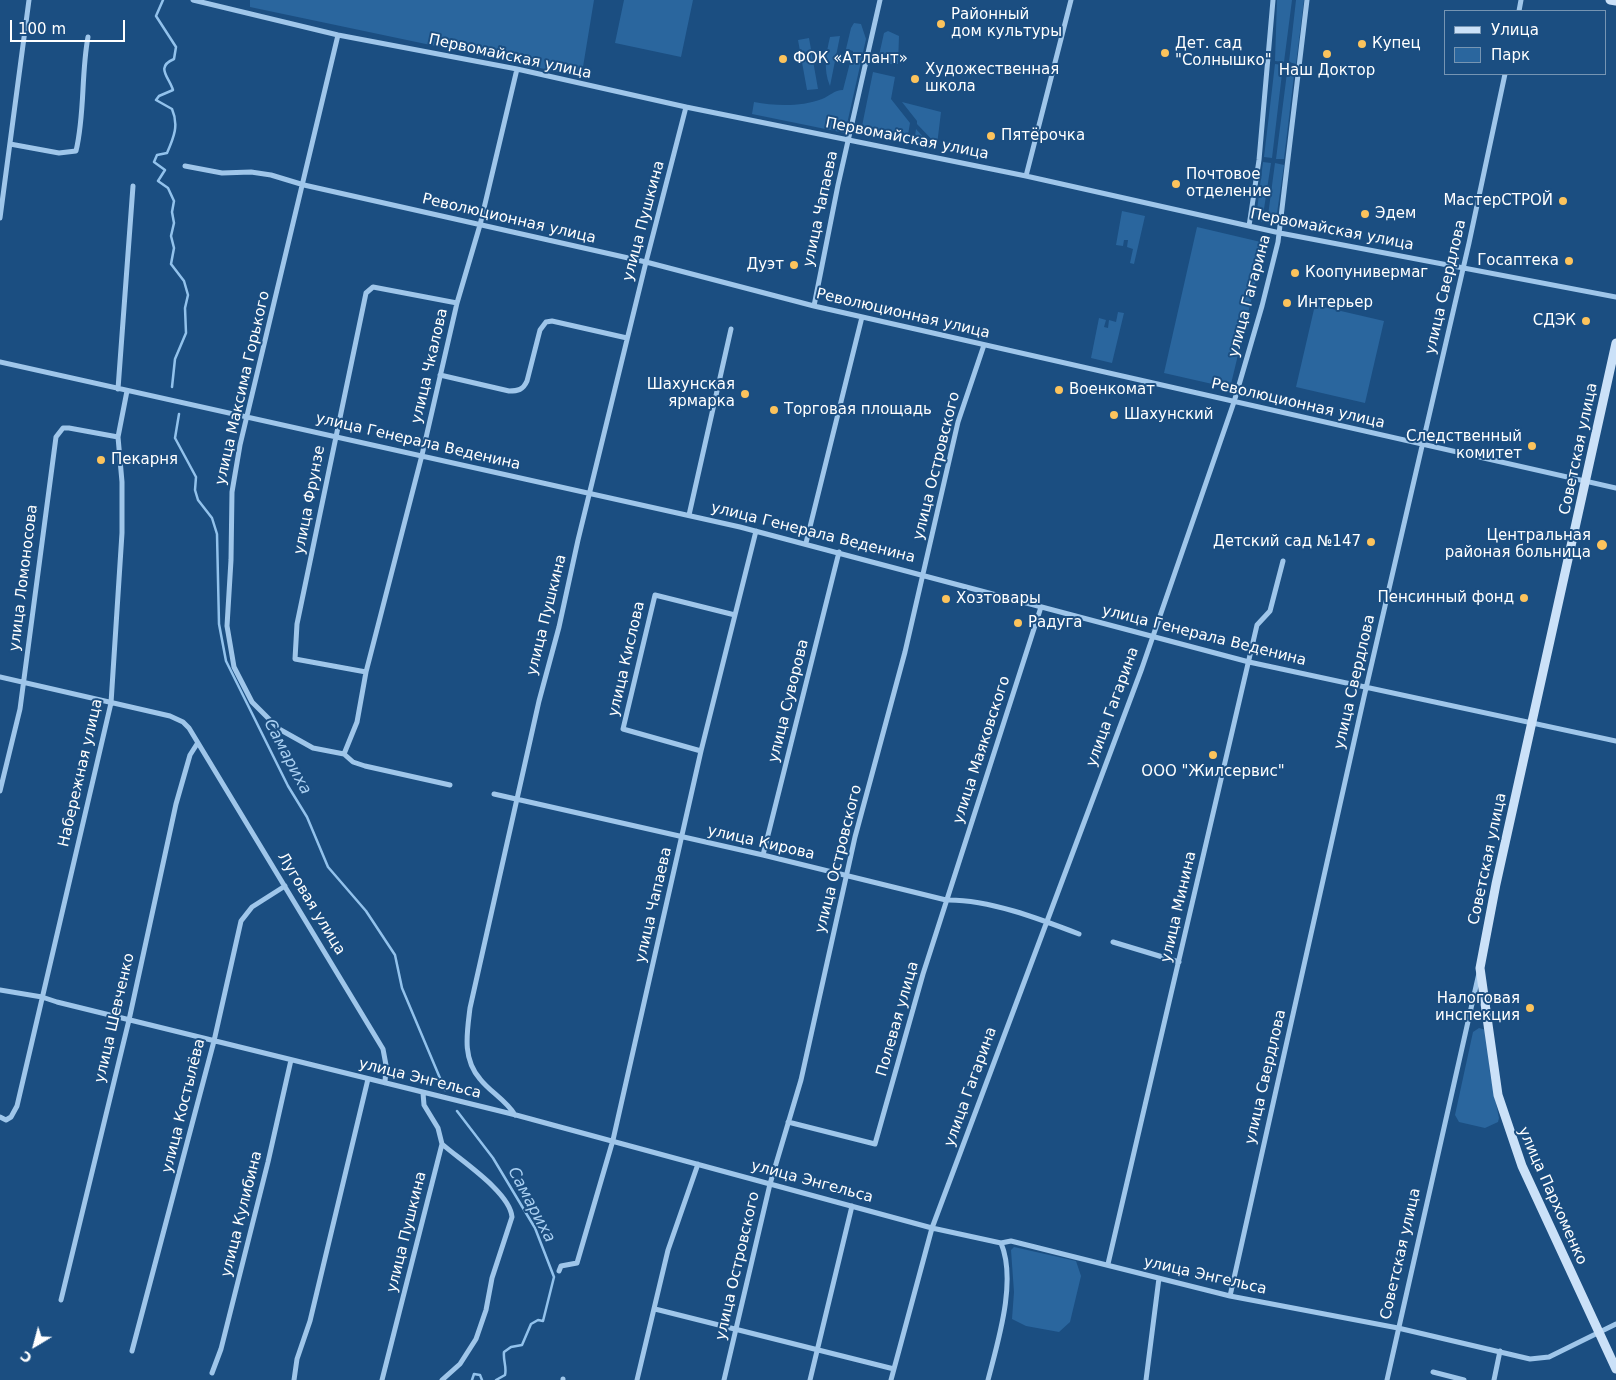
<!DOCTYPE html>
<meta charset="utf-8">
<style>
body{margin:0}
#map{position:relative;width:1616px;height:1380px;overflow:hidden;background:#1b4e81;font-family:"DejaVu Sans",sans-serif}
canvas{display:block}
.legend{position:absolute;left:1444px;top:10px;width:162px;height:65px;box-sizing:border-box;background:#1b4e81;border:1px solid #7695b3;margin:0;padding:6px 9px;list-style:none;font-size:15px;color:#fff}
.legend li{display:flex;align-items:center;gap:10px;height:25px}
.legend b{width:25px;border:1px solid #7695b3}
.north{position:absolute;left:10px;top:1320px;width:50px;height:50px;-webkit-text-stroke:4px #1b4e81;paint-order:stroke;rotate:217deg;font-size:14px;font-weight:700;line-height:20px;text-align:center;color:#fff}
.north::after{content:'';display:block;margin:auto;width:18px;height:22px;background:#fff;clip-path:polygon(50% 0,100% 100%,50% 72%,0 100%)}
.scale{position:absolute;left:10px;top:20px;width:115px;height:22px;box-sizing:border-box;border:2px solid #fff;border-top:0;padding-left:6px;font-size:15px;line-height:18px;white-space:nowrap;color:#fff;-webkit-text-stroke:4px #1b4e81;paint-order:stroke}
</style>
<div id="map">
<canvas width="1616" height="1380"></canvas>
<ul class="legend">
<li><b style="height:6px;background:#cbe1f8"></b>Улица</li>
<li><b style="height:14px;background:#2a669e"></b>Парк</li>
</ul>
<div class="north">С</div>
<div class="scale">100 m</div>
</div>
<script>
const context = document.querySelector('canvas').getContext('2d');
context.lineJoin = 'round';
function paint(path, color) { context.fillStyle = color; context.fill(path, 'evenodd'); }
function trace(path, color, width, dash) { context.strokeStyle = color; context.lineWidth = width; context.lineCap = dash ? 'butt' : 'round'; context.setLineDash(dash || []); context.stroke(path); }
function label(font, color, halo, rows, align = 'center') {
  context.font = font + ' "DejaVu Sans",sans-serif'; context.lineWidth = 4; context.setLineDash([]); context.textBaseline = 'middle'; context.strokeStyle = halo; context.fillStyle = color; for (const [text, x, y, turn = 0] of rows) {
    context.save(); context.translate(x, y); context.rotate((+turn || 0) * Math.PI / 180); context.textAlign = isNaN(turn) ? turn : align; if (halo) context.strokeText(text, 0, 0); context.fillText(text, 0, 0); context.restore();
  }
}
const green = new Path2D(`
 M250 0H594L582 73 578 76 250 7Z
 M624 0H693L681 57 615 43Z
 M1277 0H1292L1284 62 1275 61Z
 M1296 0H1304L1296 64 1289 62Z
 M854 23 861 24 866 39 845 133 752 114 754 102C775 106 801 107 822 99 830 96 834 90 843 90L853 51 846 49 851 28Z
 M888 31 899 36 898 64H888L878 60 884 33Z
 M840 36 830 86C823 69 826 54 830 37Z
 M809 38 818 89 807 90 798 40Z
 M1275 64 1283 65 1272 158 1264 157Z
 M1288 65 1295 67 1284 159H1276Z
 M873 72 895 77 891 99 910 123 907 141 861 131Z
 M902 102 941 112 937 145 917 124V121Z
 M916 129 935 150 914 145Z
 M1263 162 1271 163 1262 222 1256 218Z
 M1275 163 1284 165 1276 220 1272 224 1267 223Z
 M1122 211 1145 216 1134 264 1130 263 1133 249 1127 247 1128 240H1124L1123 246 1116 245Z
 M1197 227 1265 243 1230 388 1164 373Z
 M1315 305 1384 321 1365 403 1296 387Z
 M1118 312 1124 313 1112 363 1091 358 1099 318 1106 320 1104 327 1108 328 1109 320 1116 322Z
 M1479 1028 1486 1030 1490 1073 1499 1118 1498 1122 1485 1128 1459 1122 1455 1115 1473 1032Z
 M1014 1247 1076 1261 1081 1276 1070 1322 1059 1332 1026 1326 1012 1319 1014 1292 1011 1250Z`);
const stream = new Path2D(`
 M163 0 156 16 176 47 174 59C155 67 169 77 173 90L159 96 156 100 172 109C179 125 174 137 167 153L157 155 154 162 165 170 158 181 168 188 174 201 172 212 174 223 171 236 174 248 171 264 184 281 188 295 185 308 186 333 175 359 172 387
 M179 414 175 438 196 477 195 490 198 500 212 518 217 534 219 624 226 661 288 786 307 817 328 867 366 911 395 955 402 988 445 1090
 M457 1111 493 1158 535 1228 554 1277 543 1321 538 1320 531 1324 522 1345 511 1347 504 1352C503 1361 507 1367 505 1375L496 1380
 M472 1380 474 1374 480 1375 482 1380`);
const street = new Path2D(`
 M193 0 338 35 517 69 686 107 1026 176 1280 233 1616 297
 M1519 11 1521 0
 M338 35 240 445 232 492 231 560 227 626 234 667 252 702 279 729 313 748 344 754 353 762 365 766 450 785
 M10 144 59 153 76 151C85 114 81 74 88 37
 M185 166 222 173 251 172 271 175 304 185 646 262 814 306 1616 488
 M1026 176 1071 0
 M0 218 29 0
 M1249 226 1259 160 1273 0
 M814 306 838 185 880 0
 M0 362 740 527 1249 662 1616 741
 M440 375 509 391C518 391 523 390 527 381L540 330 546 322 552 321 627 338
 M118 389 133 186
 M689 515 731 329
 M806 543 862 317
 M366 672 295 659 297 624 366 293 373 287 457 303
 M0 677 170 716 183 722 189 728 383 1049 386 1065 385 1083
 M701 751 623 729 655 595 735 615
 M344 754 357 722 366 672 422 455 457 303 480 225 517 69
 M0 791 20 709 56 437 63 428H69L118 437
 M494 794 763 855 946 900C988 899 1040 919 1079 934
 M763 855 839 552
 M1113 942 1179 962
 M0 990 42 997 57 1002 516 1115 932 1228 1001 1243 1011 1241 1230 1296 1398 1328 1530 1359 1549 1357 1616 1324
 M515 1115C506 1100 490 1092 480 1079 462 1058 467 1033 470 1008L539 701 559 627 578 540 646 262 686 107
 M0 1117 6 1120 11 1117 17 1106 111 703 122 533V482L118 437 127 391
 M788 1122 875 1144 923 974 1041 607
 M442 1144C460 1160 510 1192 512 1217L492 1278 486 1310 476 1339 460 1364 442 1380
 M1108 1264 1257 625 1270 611 1283 561
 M559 1271 561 1266 577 1263 613 1140 701 751 756 531
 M1230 1296 1364 697 1469 243 1505 74
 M61 1300 129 1020 176 804 190 755 197 744
 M655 1309 894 1369
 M132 1351 214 1041 241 921 252 907 285 886
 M1433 1372 1464 1380
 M212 1373 221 1349 268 1162 291 1060
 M294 1380 297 1359 310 1321 368 1079
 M382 1380 442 1144 438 1128 424 1105 423 1093
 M563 1380V1379
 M637 1380 668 1250 698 1164
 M724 1380 770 1184 801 1080 855 837 905 652 958 422 984 345
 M810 1380 852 1206
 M891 1380 932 1228 1142 668 1234 402 1262 306 1278 242 1307 0
 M988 1380C998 1341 1017 1281 1001 1243
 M1146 1380 1159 1278
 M1387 1380 1479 973
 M1494 1380 1500 1351`);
const secondary = new Path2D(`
 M1610 0 1616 1
 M1616 343 1496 884 1480 968 1498 1095 1522 1166 1616 1369`);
const markers = [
 [941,24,5,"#fcc35c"],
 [1362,44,5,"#fcc35c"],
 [1165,53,5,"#fcc35c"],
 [1327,54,5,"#fcc35c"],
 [783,59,5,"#fcc35c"],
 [915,79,5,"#fcc35c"],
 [991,136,5,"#fcc35c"],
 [1176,184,5,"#fcc35c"],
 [1563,201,5,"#fcc35c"],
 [1365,214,5,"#fcc35c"],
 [1569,261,5,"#fcc35c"],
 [794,265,5,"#fcc35c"],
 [1295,273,5,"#fcc35c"],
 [1287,303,5,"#fcc35c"],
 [1586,321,5,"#fcc35c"],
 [1059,390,5,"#fcc35c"],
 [745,394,5,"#fcc35c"],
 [774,410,5,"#fcc35c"],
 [1114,415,5,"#fcc35c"],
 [1532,446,5,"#fcc35c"],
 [101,460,5,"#fcc35c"],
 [1371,542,5,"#fcc35c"],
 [1602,545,6,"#fcc35c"],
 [1524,598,5,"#fcc35c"],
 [946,599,5,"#fcc35c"],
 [1018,623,5,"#fcc35c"],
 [1213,755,5,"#fcc35c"],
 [1530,1008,5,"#fcc35c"]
];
const poiNames = [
 ["Районный",951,15],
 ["дом культуры",951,32],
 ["Дет. сад",1175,44],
 ["\"Солнышко\"",1175,61],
 ["Купец",1372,44],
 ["ФОК «Атлант»",793,59],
 ["Художественная",925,70],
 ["школа",925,87],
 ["Наш Доктор",1327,71,"center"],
 ["Пятёрочка",1001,136],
 ["Почтовое",1186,175],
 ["отделение",1186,192],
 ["МастерСТРОЙ",1553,201,"right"],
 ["Эдем",1375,214],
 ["Госаптека",1559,261,"right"],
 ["Дуэт",784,265,"right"],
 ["Коопунивермаг",1305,273],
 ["Интерьер",1297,303],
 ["СДЭК",1576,321,"right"],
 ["Шахунская",735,385,"right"],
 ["ярмарка",735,402,"right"],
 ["Военкомат",1069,390],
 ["Торговая площадь",784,410],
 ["Шахунский",1124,415],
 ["Следственный",1522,437,"right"],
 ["комитет",1522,454,"right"],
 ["Пекарня",111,460],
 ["Центральная",1591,536,"right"],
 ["районая больница",1591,553,"right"],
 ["Детский сад №147",1361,542,"right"],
 ["Пенсинный фонд",1514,598,"right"],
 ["Хозтовары",956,599],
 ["Радуга",1028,623],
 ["ООО \"Жилсервис\"",1213,772,"center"],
 ["Налоговая",1520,999,"right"],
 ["инспекция",1520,1016,"right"]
];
const streetNames = [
 ["Первомайская улица",510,57,12],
 ["Первомайская улица",907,139,11],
 ["улица Чапаева",821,209,-78],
 ["Революционная улица",509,219,13],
 ["улица Пушкина",644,221,-75],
 ["Первомайская улица",1332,230,11],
 ["улица Свердлова",1446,287,-77],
 ["улица Гагарина",1250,296,-75],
 ["Революционная улица",903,314,13],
 ["улица Чкалова",430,366,-77],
 ["улица Максима Горького",243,388,-77],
 ["Революционная улица",1298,404,13],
 ["улица Генерала Веденина",418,442,13],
 ["Советская улица",1579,449,-78],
 ["улица Островского",937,466,-76],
 ["улица Фрунзе",310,500,-79],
 ["улица Генерала Веденина",813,533,14],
 ["улица Ломоносова",24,578,-83],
 ["улица Пушкина",547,615,-76],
 ["улица Генерала Веденина",1204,636,14],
 ["улица Кислова",627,659,-77],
 ["улица Свердлова",1355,682,-77],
 ["улица Суворова",789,701,-76],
 ["улица Гагарина",1113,707,-70],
 ["улица Маяковского",982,750,-72],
 ["Набережная улица",81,773,-77],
 ["улица Кирова",761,843,13],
 ["улица Островского",839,859,-76],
 ["Советская улица",1488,859,-78],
 ["Луговая улица",311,904,59],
 ["улица Чапаева",654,905,-77],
 ["улица Минина",1179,907,-77],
 ["улица Шевченко",115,1018,-77],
 ["Полевая улица",898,1019,-74],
 ["улица Свердлова",1266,1077,-77],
 ["улица Энгельса",420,1079,14],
 ["улица Гагарина",971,1087,-70],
 ["улица Костылёва",184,1106,-76],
 ["улица Энгельса",812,1182,15],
 ["улица Пархоменко",1552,1196,66],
 ["улица Кулибина",242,1214,-76],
 ["улица Пушкина",407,1232,-76],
 ["Советская улица",1401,1254,-77],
 ["улица Островского",738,1266,-77],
 ["улица Энгельса",1205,1276,13]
];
const waterNames = [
 ["Самариха",287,757,62],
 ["Самариха",531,1205,62]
];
paint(green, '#2a669e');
trace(stream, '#92c2ec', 2.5);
trace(street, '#9fc6ea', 5);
trace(secondary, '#cbe1f8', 9);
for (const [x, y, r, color] of markers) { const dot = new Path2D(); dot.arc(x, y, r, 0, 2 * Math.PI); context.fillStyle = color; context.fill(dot); trace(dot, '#1b4e81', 2); }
label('15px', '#fff', '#1b4e81', poiNames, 'left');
label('15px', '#fff', '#1b4e81', streetNames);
label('italic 16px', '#aad0f2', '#1b4e81', waterNames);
</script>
